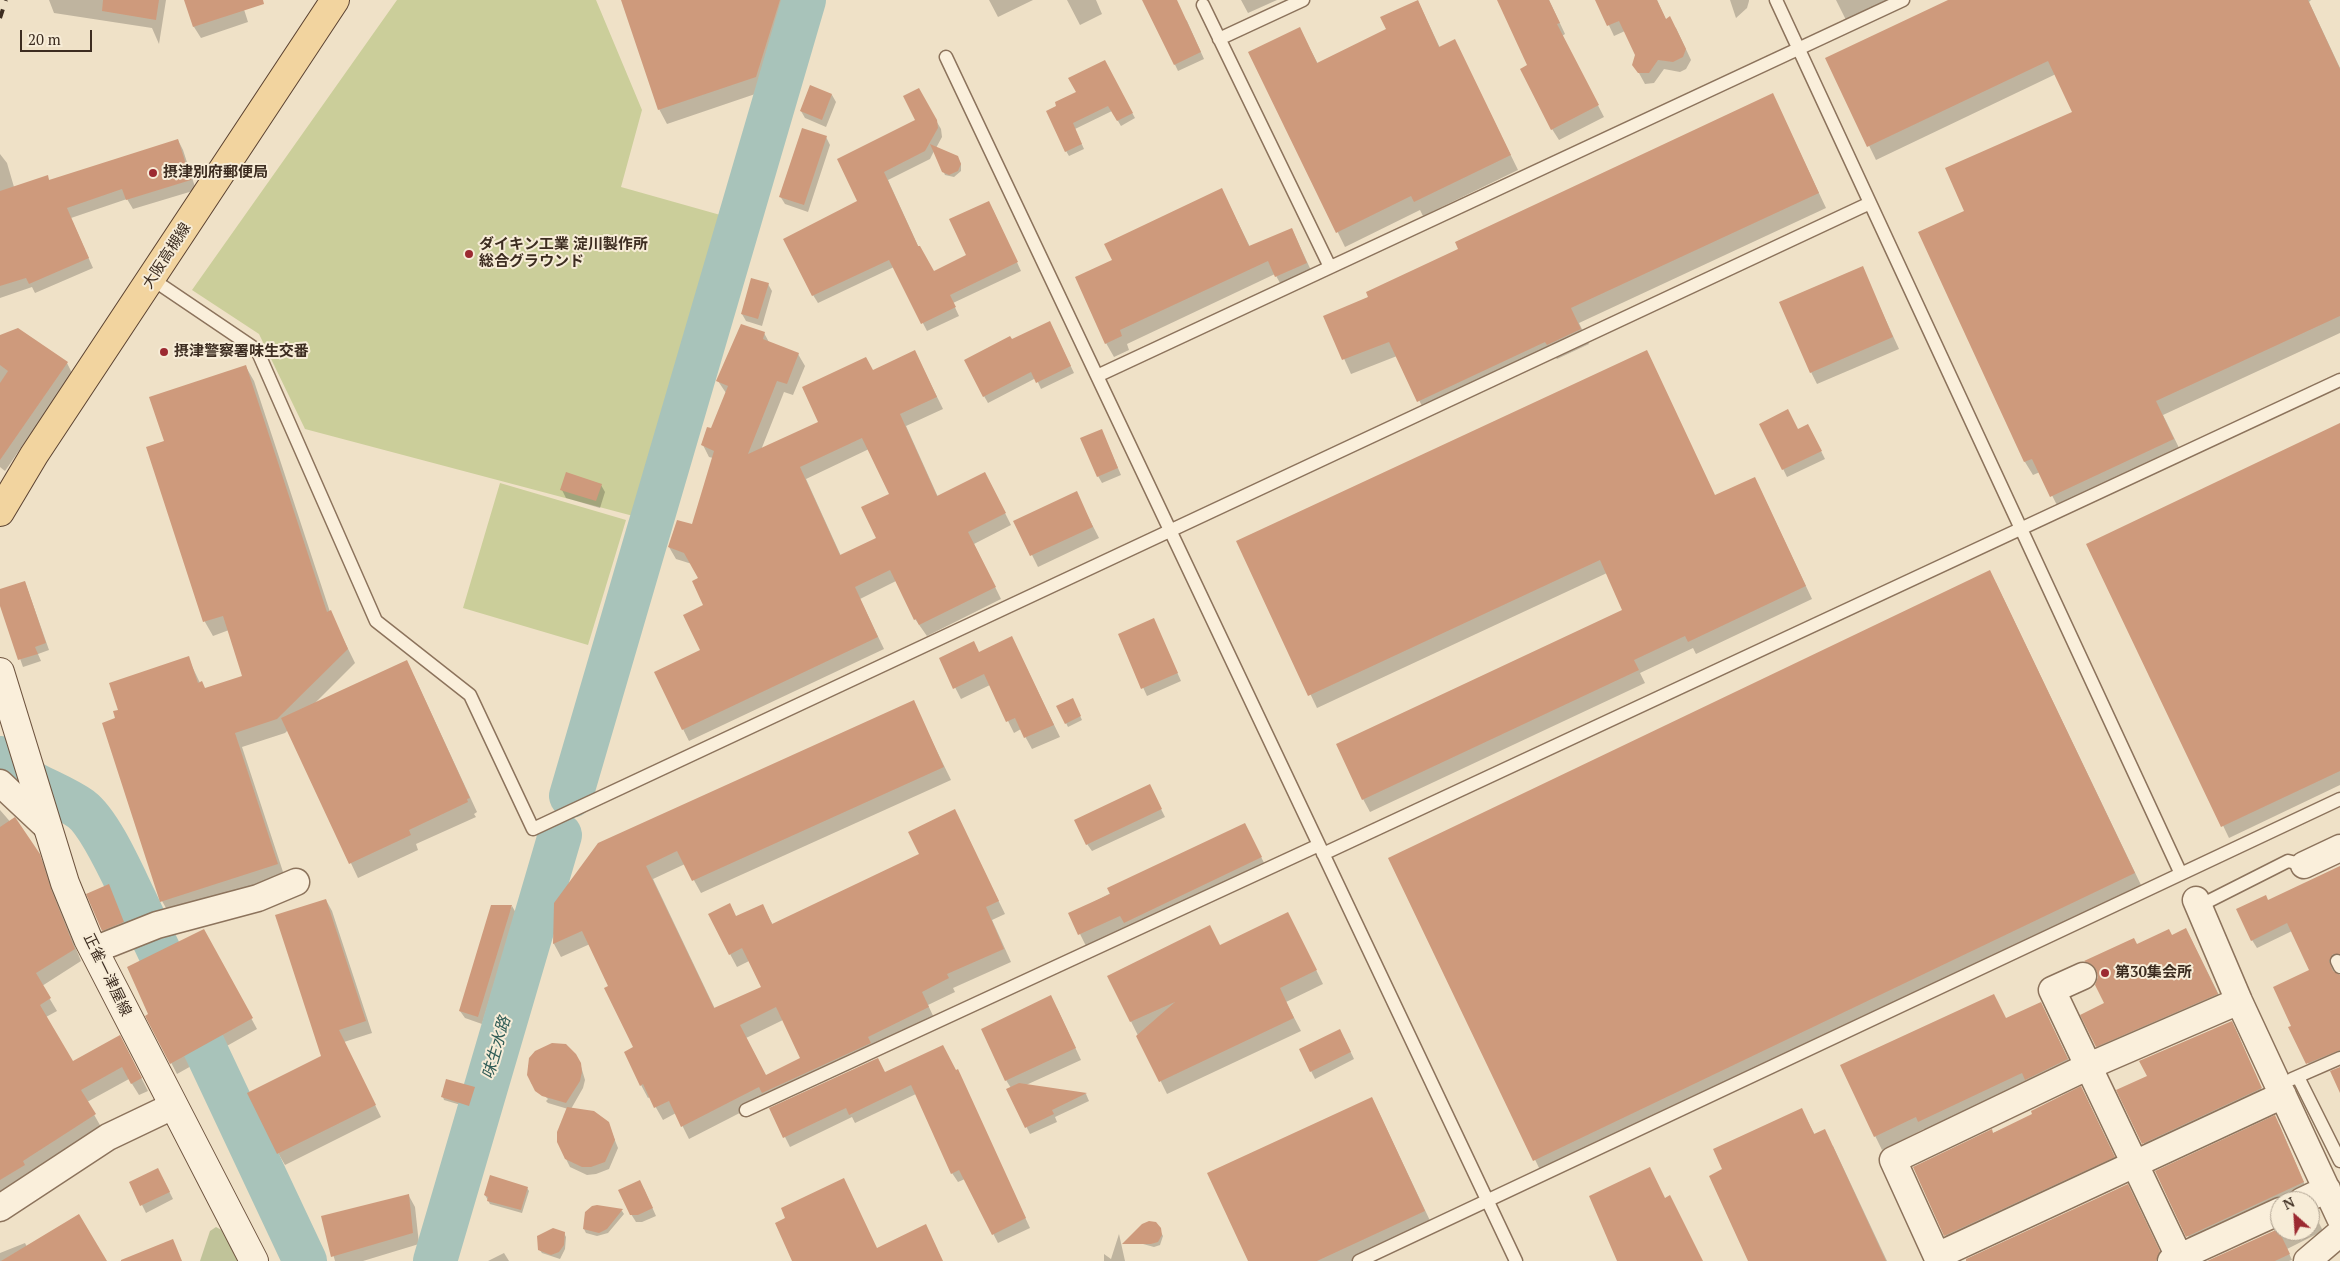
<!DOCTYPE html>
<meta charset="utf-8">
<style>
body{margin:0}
#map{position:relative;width:2340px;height:1261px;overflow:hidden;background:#efe1c7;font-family:"PT Serif",serif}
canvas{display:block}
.north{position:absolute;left:2270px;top:1191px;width:50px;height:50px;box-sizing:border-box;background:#f7ecd7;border:1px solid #ac9f8e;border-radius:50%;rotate:334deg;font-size:14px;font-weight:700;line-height:20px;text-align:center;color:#3c2c20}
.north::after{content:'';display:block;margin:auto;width:18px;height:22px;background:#9c2a31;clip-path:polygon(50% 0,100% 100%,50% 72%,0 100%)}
.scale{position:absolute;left:20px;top:30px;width:72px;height:22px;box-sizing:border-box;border:2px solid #3c2c20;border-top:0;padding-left:6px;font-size:15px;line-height:18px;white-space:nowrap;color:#3c2c20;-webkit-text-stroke:4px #f7ecd7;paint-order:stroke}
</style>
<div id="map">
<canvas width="2340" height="1261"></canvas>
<div class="north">N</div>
<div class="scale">20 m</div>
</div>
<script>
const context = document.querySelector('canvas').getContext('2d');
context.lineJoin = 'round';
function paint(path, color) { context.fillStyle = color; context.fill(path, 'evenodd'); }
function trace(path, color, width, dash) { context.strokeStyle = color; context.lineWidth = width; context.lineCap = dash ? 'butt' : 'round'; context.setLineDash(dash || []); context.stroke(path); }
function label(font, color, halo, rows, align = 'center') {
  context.font = font + ' "PT Serif","Noto Sans JP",serif'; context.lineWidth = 4; context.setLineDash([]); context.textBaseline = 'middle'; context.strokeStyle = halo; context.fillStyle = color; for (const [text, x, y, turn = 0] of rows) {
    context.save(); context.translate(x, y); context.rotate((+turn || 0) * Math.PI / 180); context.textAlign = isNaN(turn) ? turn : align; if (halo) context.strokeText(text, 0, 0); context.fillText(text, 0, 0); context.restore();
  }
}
const green = new Path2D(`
 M397 0H596L642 110 621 187 731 218 637 517 305 429 259 334 192 290Z
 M500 483 626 520 588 645 463 608Z`);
const cemetery = new Path2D(`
 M216 1227 227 1233 241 1261H200L210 1231Z`);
const shadow = new Path2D(`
 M49 0H166L159 44 152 28 54 13Z
 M185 0H241L248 22 201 38 194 27Z
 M622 0H792L764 91 667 124 659 109Z
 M989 0H1033L998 17Z
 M1067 0H1096L1102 14 1080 25Z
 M1144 0H1166L1187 21 1204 59 1178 71Z
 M1241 0H1277L1248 13Z
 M1499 0H1549L1565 34 1562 36 1604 117 1559 140 1552 129 1529 66Z
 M1597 0H1657L1666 20 1676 28 1691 60 1686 69 1680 72 1664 69 1654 83 1645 84 1634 64 1636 55 1625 31 1614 36Z
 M1730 0H1749V1L1747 8 1736 18Z
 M1836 0H1898L1848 24Z
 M1951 0H2311L2309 2 2340 68V333L2163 415 2181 452 2059 509 2040 472 2033 475 2025 462 1965 211 2073 113 2056 74 1876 160 1827 59Z
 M1418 1 1440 48 1455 41 1518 170 1423 216 1420 210 1345 247 1250 53 1307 43 1318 64 1387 30Z
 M1104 62 1135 118 1121 126 1112 111 1075 129 1084 149 1069 156 1066 151 1077 93Z
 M811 87 832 95 836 102 826 127 805 118 801 111Z
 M918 90 941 129 942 137 936 148 959 160 961 164V171L954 177 945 175 934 151 930 159 888 180 919 248 934 272 967 256 993 210 1021 271 953 303 959 316 927 331 894 267 818 303 813 295 859 202 916 121Z
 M1780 110 1826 208 1579 323 1589 344 1557 359 1554 356 1427 416 1397 356 1351 374 1325 317Z
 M826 137 830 145 808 212 785 204 780 196Z
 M178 140 183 150 196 190 133 209 127 199 71 218 93 268 35 293 32 287 0 298V154L7 163 14 187 47 177 50 181Z
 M1222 190 1250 247 1292 229 1314 277 1284 290 1275 274 1127 344 1129 350 1114 357 1106 343Z
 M1862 268 1899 349 1817 384 1811 372Z
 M768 284 772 291 762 326 746 321 742 314Z
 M1053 329 1074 373 1041 389 1036 378 988 403 984 396 1011 341Z
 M764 333 770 344 798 354 805 366 793 395 784 392 761 450 820 422 873 372 915 352 943 409 906 426 938 497 991 485 1011 525 974 544 1001 599 927 636 915 619 896 581 860 599 884 649 689 741 683 729 702 651 705 606 699 579 692 564 676 559 669 547 693 525 713 458 709 457 703 445 712 430 726 393 718 381ZM869 449 891 494 878 538 841 556 806 479Z
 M0 337 67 363 72 373 5 471 0 467Z
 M246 367 254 381 330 612 355 663 314 704 414 676 477 812 474 814 476 817 416 844 418 850 358 878 288 730 285 733 242 747 285 878 170 915 162 901 117 719 120 710 188 658 200 683 205 689 244 677 229 630 213 636 205 622 147 448 166 441Z
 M1761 424 1812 433 1825 459 1787 477Z
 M2340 425V785L2229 838 2088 544Z
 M1105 438 1121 475 1102 483 1098 476Z
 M601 485 605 492 600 508 566 498 562 490Z
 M1761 491 1812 599 1696 654 1693 648 1640 673 1645 683 1370 812 1363 799 1624 611 1607 573 1317 708 1238 542Z
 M1076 493 1099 538 1038 567 1015 521Z
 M25 582 49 650 38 654 41 661 23 667 0 602V590Z
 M1996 583 2141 885 1541 1172 1390 859Z
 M1157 627 1181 681 1147 696 1119 635Z
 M1012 638 1060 737 1032 749 1021 729 1014 733 990 685 961 699 940 658 979 653Z
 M913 702 951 780 701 893 685 864 653 879 715 1009 763 987 749 961 737 967 730 954 736 917 762 905 773 925 921 855 961 824 1005 914 992 920 1011 962 953 988 955 992 928 1005 935 1020 875 1050 878 1056 771 1106 767 1099 689 1139 676 1113 663 1120 650 1097 648 1098 641 1085 634 1048 610 987 590 944 561 957 554 944 555 903ZM783 1020 801 1059 766 1076 746 1038Z
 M1074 703 1082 720 1068 727 1058 707Z
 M1153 793 1165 817 1092 851 1087 844Z
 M0 810 39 855 46 867 57 902 81 961 42 986 57 1011 46 1017 72 1062 126 1048 148 1091 139 1095 129 1079 87 1102 101 1127 28 1174 31 1178 0 1195Z
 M1245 824 1267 869 1131 933 1127 926 1086 946 1070 914Z
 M2340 867V962L2334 966V973L2340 975V1060L2312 1072 2292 1026 2311 971 2292 931 2257 948 2252 940 2268 902Z
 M109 886 127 930 107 938 103 930Z
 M326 900 332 911 372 1033 344 1042 381 1117 285 1165 278 1153 322 1057Z
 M512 906 516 913 482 1024 465 1018 460 1011Z
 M1295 927 1323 984 1286 1002 1301 1031 1167 1094 1109 977Z
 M2189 935 2221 999 2100 1052 2097 1046 2106 1004 2098 972 2088 966 2085 961 2172 936Z
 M209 940 257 1029 177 1074 147 1016Z
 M2040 1003 2075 1072 1927 1134 1924 1129 1882 1150 1841 1066 2006 1019Z
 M1057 1008 1081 1060 1026 1085 1086 1094 1089 1101 1055 1117 1057 1122 1030 1134 1008 1090 1011 1088 1006 1080Z
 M2235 1028 2264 1095 2147 1150 2118 1090 2149 1077Z
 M1344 1038 1354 1059 1315 1079 1311 1071Z
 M536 1052 580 1063 585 1080 583 1088 571 1109 608 1123 618 1148 609 1169 596 1174 587 1175 570 1167 566 1159 568 1109 548 1103 535 1090 546 1101 548 1099 531 1083 528 1066Z
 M956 1072 962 1080 1030 1228 998 1243 965 1179 958 1182 952 1173 916 1094 855 1123 852 1117 790 1147 771 1109 886 1074Z
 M474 1088 476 1091 471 1108 444 1100 443 1097Z
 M2084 1093 2117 1162 1948 1241 1914 1168Z
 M1372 1098 1433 1227 1359 1261H1249Z
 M1801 1109 1815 1135 1833 1146 1887 1261H1750L1724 1170Z
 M2279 1124 2307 1190 2293 1201H2280L2192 1244 2157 1172Z
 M162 1177 173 1199 146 1213 142 1205Z
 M527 1188 529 1191 522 1213 490 1204 485 1195Z
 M644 1189 656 1216 642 1222H636L631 1214Z
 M409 1196 415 1207 419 1244 363 1261H335L323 1217Z
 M597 1207 622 1211 624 1214 608 1233 597 1236 586 1233 584 1229Z
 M2314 1213 2323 1231 2287 1249 2292 1260 2289 1261H2210L2280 1229V1231H2310V1214Z
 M1156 1223 1163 1236 1160 1245 1154 1247 1132 1241Z
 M564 1233 566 1237 565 1249 560 1259 542 1253 539 1249Z
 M1119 1234 1125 1261H1104V1254L1111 1259Z
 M25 1243 27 1247 106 1261H0V1253Z
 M504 1253 509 1261H488Z`);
const river = new Path2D(`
 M0 758C23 785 54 790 81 809 101 824 124 878 136 902L305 1261
 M571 796 804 0
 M435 1261 560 835`);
const building = new Path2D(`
 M103 0H159L156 20 102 11Z
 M184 0H263L264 4 193 27Z
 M621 0H780L756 77 658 110Z
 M1142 0H1177L1201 52 1174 65Z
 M1418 0 1439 47 1455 39 1511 155 1414 202 1411 196 1336 233 1248 52 1300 27 1317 63 1386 29 1380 17Z
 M1497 0H1549L1560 23 1557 24 1599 105 1551 130 1520 69 1527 65Z
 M1595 0H1657L1666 19 1670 16 1686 49 1683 57 1673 62 1658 60 1649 73H1638L1632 65 1635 55 1619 21 1607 26Z
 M1948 0H2308L2340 69V316L2156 401 2174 439 2050 497 2032 459 2024 462 1918 232 1964 211 1945 168 2072 112 2048 61 1867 147 1825 58Z
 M1105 60 1133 113 1117 121 1108 106 1073 123 1082 144 1065 152 1046 111 1056 106 1055 102 1076 92 1068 78Z
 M810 85 832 94 822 120 800 111Z
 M919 88 937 120 938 128 925 151 884 172 918 246H920L934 271 966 255 949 219 989 201 1018 262 950 295 956 307 921 324 889 260 812 296 783 239 857 201 837 159 915 120 903 96Z
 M1773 93 1819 193 1571 308 1581 329 1547 345 1545 342 1417 402 1389 342 1342 360 1323 316 1368 297 1366 292 1458 249 1455 242Z
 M802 128 827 136 804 205 779 197Z
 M178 139 191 180 126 200 122 189 67 208 89 258 29 284 26 278 0 286V191L48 175 49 180Z
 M930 144 958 156 961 164 958 171 949 175 942 172Z
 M1222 188 1249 246 1292 228 1307 263 1275 277 1268 261 1120 330 1122 336 1105 344 1075 277 1112 260 1104 244Z
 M1863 266 1893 337 1810 373 1779 302Z
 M751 278 769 283 758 319 741 314Z
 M1050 321 1071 366 1036 383 1031 372 983 397 964 360 1010 336 1012 339Z
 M741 324 765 332 763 339 799 353 787 384 777 381 748 454 818 422 802 387 866 357 873 370 915 350 937 397 900 414 937 496 985 472 1006 513 968 532 996 587 919 625 916 619 914 620 890 570 855 587 878 637 682 730 654 672 700 650 683 615 703 605 692 581 698 578 684 553 668 547 677 520 692 524 714 451 701 445 707 427 711 428 728 386 716 381ZM862 438 889 494 861 507 876 538 840 555 800 467Z
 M18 328 68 362 0 460V383L8 371 0 365V335Z
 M1647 350 1715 495 1755 477 1806 586 1688 642 1685 636 1634 660 1639 670 1362 800 1336 744 1622 610 1600 560 1308 696 1236 541Z
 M246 365 327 612 331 610 348 649 277 719 235 733 278 864 160 902 102 723 115 718 113 711 118 710 109 683 189 656 198 683 202 681 205 688 242 676 223 616 203 622 146 447 164 441 149 397Z
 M1788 409 1798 429 1808 424 1822 451 1782 470 1759 424Z
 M2340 423V771L2221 827 2086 544Z
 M1102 429 1118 468 1097 477 1080 438Z
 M566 472 602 484 596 501 560 490Z
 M1077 491 1093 527 1030 556 1013 521Z
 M1990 570 2135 873 1533 1161 1388 858Z
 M25 581 46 643 35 647 38 654 18 660 0 606V589Z
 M1154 618 1178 673 1141 689 1118 634Z
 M1012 636 1054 725 1024 738 1015 718 1006 722 984 674 953 689 939 658 974 641 979 652Z
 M407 660 470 798 467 799 468 802 409 830 411 835 349 864 281 718Z
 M1073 698 1081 716 1065 724 1056 706Z
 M914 700 944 767 692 881 677 851 646 866 714 1008 761 987 742 948 729 955 708 914 730 903 736 916 763 904 772 924 919 854 908 832 955 809 999 901 986 907 1004 949 947 974 949 978 922 992 929 1007 868 1037 871 1043 762 1093 759 1087 681 1127 669 1101 654 1108 643 1084 640 1086 624 1052 633 1047 604 988 608 986 582 931 553 944 554 903 598 843ZM776 1007 800 1058 766 1075 740 1025Z
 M1150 784 1162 809 1086 845 1074 820Z
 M15 817 40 854 51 889 75 949 36 973 51 998 40 1005 73 1061 120 1035 142 1078 131 1084 122 1067 81 1090 96 1114 23 1161 25 1165 0 1180V827Z
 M1245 823 1262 857 1124 923 1120 916 1078 935 1068 913 1110 894 1107 888Z
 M2340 866V954H2333L2329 961 2333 971 2340 975V1050L2306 1064 2288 1027 2291 1026 2273 987 2309 970 2287 923 2251 941 2236 909 2266 895 2268 900Z
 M109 884 124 922 102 931 86 894Z
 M326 899 366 1021 339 1030 376 1105 277 1154 247 1093 321 1056 275 915Z
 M491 905H512L478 1017 459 1011Z
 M1288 912 1317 970 1280 988 1294 1018 1159 1082 1136 1036 1175 1002 1130 1022 1107 976 1210 925 1220 945Z
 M2186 928 2218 994 2096 1047 2080 1015 2104 1003 2095 985 2098 977 2096 969 2091 964 2084 961 2134 938 2137 944 2169 929 2172 935Z
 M204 929 253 1018 170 1064 145 1016 148 1014 127 967Z
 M1994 994 2006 1018 2041 1002 2068 1059 2025 1080 2022 1073 1918 1122 1916 1117 1874 1137 1840 1065Z
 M1051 995 1076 1048 1005 1081 981 1029Z
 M2232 1021 2262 1088 2142 1144 2116 1090 2147 1076 2139 1061Z
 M1340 1029 1351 1052 1310 1072 1299 1049Z
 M552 1043 566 1044 576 1054 581 1063 582 1072 580 1081 566 1103 542 1096 535 1091 527 1075 529 1058 535 1051Z
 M943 1045 956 1070 958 1069 1026 1218 992 1235 959 1170 951 1174 911 1085 849 1115 846 1108 783 1138 769 1108 878 1058 885 1072Z
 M2340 1067V1093L2330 1071Z
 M446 1079 475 1087 469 1106 441 1097Z
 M1019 1083 1087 1093 1052 1110 1054 1114 1025 1128 1006 1089Z
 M2081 1086 2115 1157 1944 1236 1913 1167 1992 1129 1993 1133 2032 1114 2031 1111Z
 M1372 1097 1425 1211 1317 1261H1248L1207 1173Z
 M567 1107 594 1111 609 1122 615 1140 605 1162 591 1167H582L565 1159 557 1142V1132Z
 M1802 1108 1814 1134 1825 1129 1886 1261H1748L1709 1176 1722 1169 1713 1149Z
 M2275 1115 2304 1182 2186 1237 2155 1171Z
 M1650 1167 1665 1198 1670 1195 1703 1261H1617L1589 1196Z
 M158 1168 170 1192 140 1206 129 1182Z
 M490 1175 528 1187 521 1210 487 1201 488 1197 484 1195Z
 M844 1178 877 1248 926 1224 943 1261H792L775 1223 785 1218 781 1208Z
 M640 1180 653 1208 638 1215H630L618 1190Z
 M2128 1184 2160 1251 2156 1261H1966V1259Z
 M409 1194 413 1233 331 1257 321 1216Z
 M597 1205 623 1209 607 1229 599 1233 583 1229 585 1212 592 1206Z
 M79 1214 107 1261H1Z
 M1149 1221 1156 1222 1161 1228 1162 1235 1158 1242 1151 1244H1122L1142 1224Z
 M553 1228 565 1232 564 1245 559 1252 551 1255 538 1250 537 1236Z
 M2278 1229 2290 1254 2275 1261H2207Z
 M173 1239 182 1261H121V1260Z`);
const lane = new Path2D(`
 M1776 0 2181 874
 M1203 5 1330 267
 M1219 39 1303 0
 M946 57 1516 1261
 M152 279 257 350 376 621 470 695 533 829 1870 203
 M1097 376 1903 0
 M1323 854 2340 380
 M2199 906 2288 861 2304 865
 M2337 961 2340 967
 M2298 1077 2340 1161
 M2292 1079 2340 1058
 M746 1110 1319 845
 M1359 1261 2340 799`);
const street = new Path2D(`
 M0 783 47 827
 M2304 865 2340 848
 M2196 900 2239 1001 2340 1218
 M94 950 157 925 258 898 296 882
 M2083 976 2052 990 2181 1261
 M2302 1201 2327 1189
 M0 1208 108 1137 173 1106
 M1937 1256 2283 1095
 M1939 1261 1893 1160 2089 1066 2239 1001
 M2171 1261 2280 1211
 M2307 1261 2340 1233`);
const secondary = new Path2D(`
 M0 672 65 883 88 939 254 1261`);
const primary = new Path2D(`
 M0 512 34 455 335 0`);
const rail = new Path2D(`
 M0 18 6 0`);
const markers = [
 [153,173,5,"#9c2a31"],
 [469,254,5,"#9c2a31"],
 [164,352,5,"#9c2a31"],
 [2105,973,5,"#9c2a31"]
];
const poiNames = [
 ["摂津別府郵便局",163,173],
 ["ダイキン工業 淀川製作所",479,245],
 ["総合グラウンド",479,262],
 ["摂津警察署味生交番",174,352],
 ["第30集会所",2115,973]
];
const streetNames = [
 ["大阪高槻線",167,256,-57],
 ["正雀一津屋線",107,975,64]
];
const waterNames = [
 ["味生水路",497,1048,-74]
];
paint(green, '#cbce9a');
paint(cemetery, '#c0c399');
paint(shadow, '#0003');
trace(river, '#a8c3ba', 44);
paint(building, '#ce9a7c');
trace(lane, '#8c735c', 15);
trace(street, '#8c735c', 29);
trace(secondary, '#6e543f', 30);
trace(primary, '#5a4130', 30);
trace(lane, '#faefdb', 12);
trace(street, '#faefdb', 26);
trace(secondary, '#faefdb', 28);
trace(primary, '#f2d49f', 28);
trace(rail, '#3c2c20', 4, [9, 9]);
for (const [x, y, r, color] of markers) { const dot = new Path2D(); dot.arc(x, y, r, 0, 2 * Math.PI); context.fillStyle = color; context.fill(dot); trace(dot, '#f7ecd7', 2); }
label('bold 15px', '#3c2c20', '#f7ecd7', poiNames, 'left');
label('15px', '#3c2c20', '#f7ecd7', streetNames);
label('italic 16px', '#2f5c56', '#f7ecd7', waterNames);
</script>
